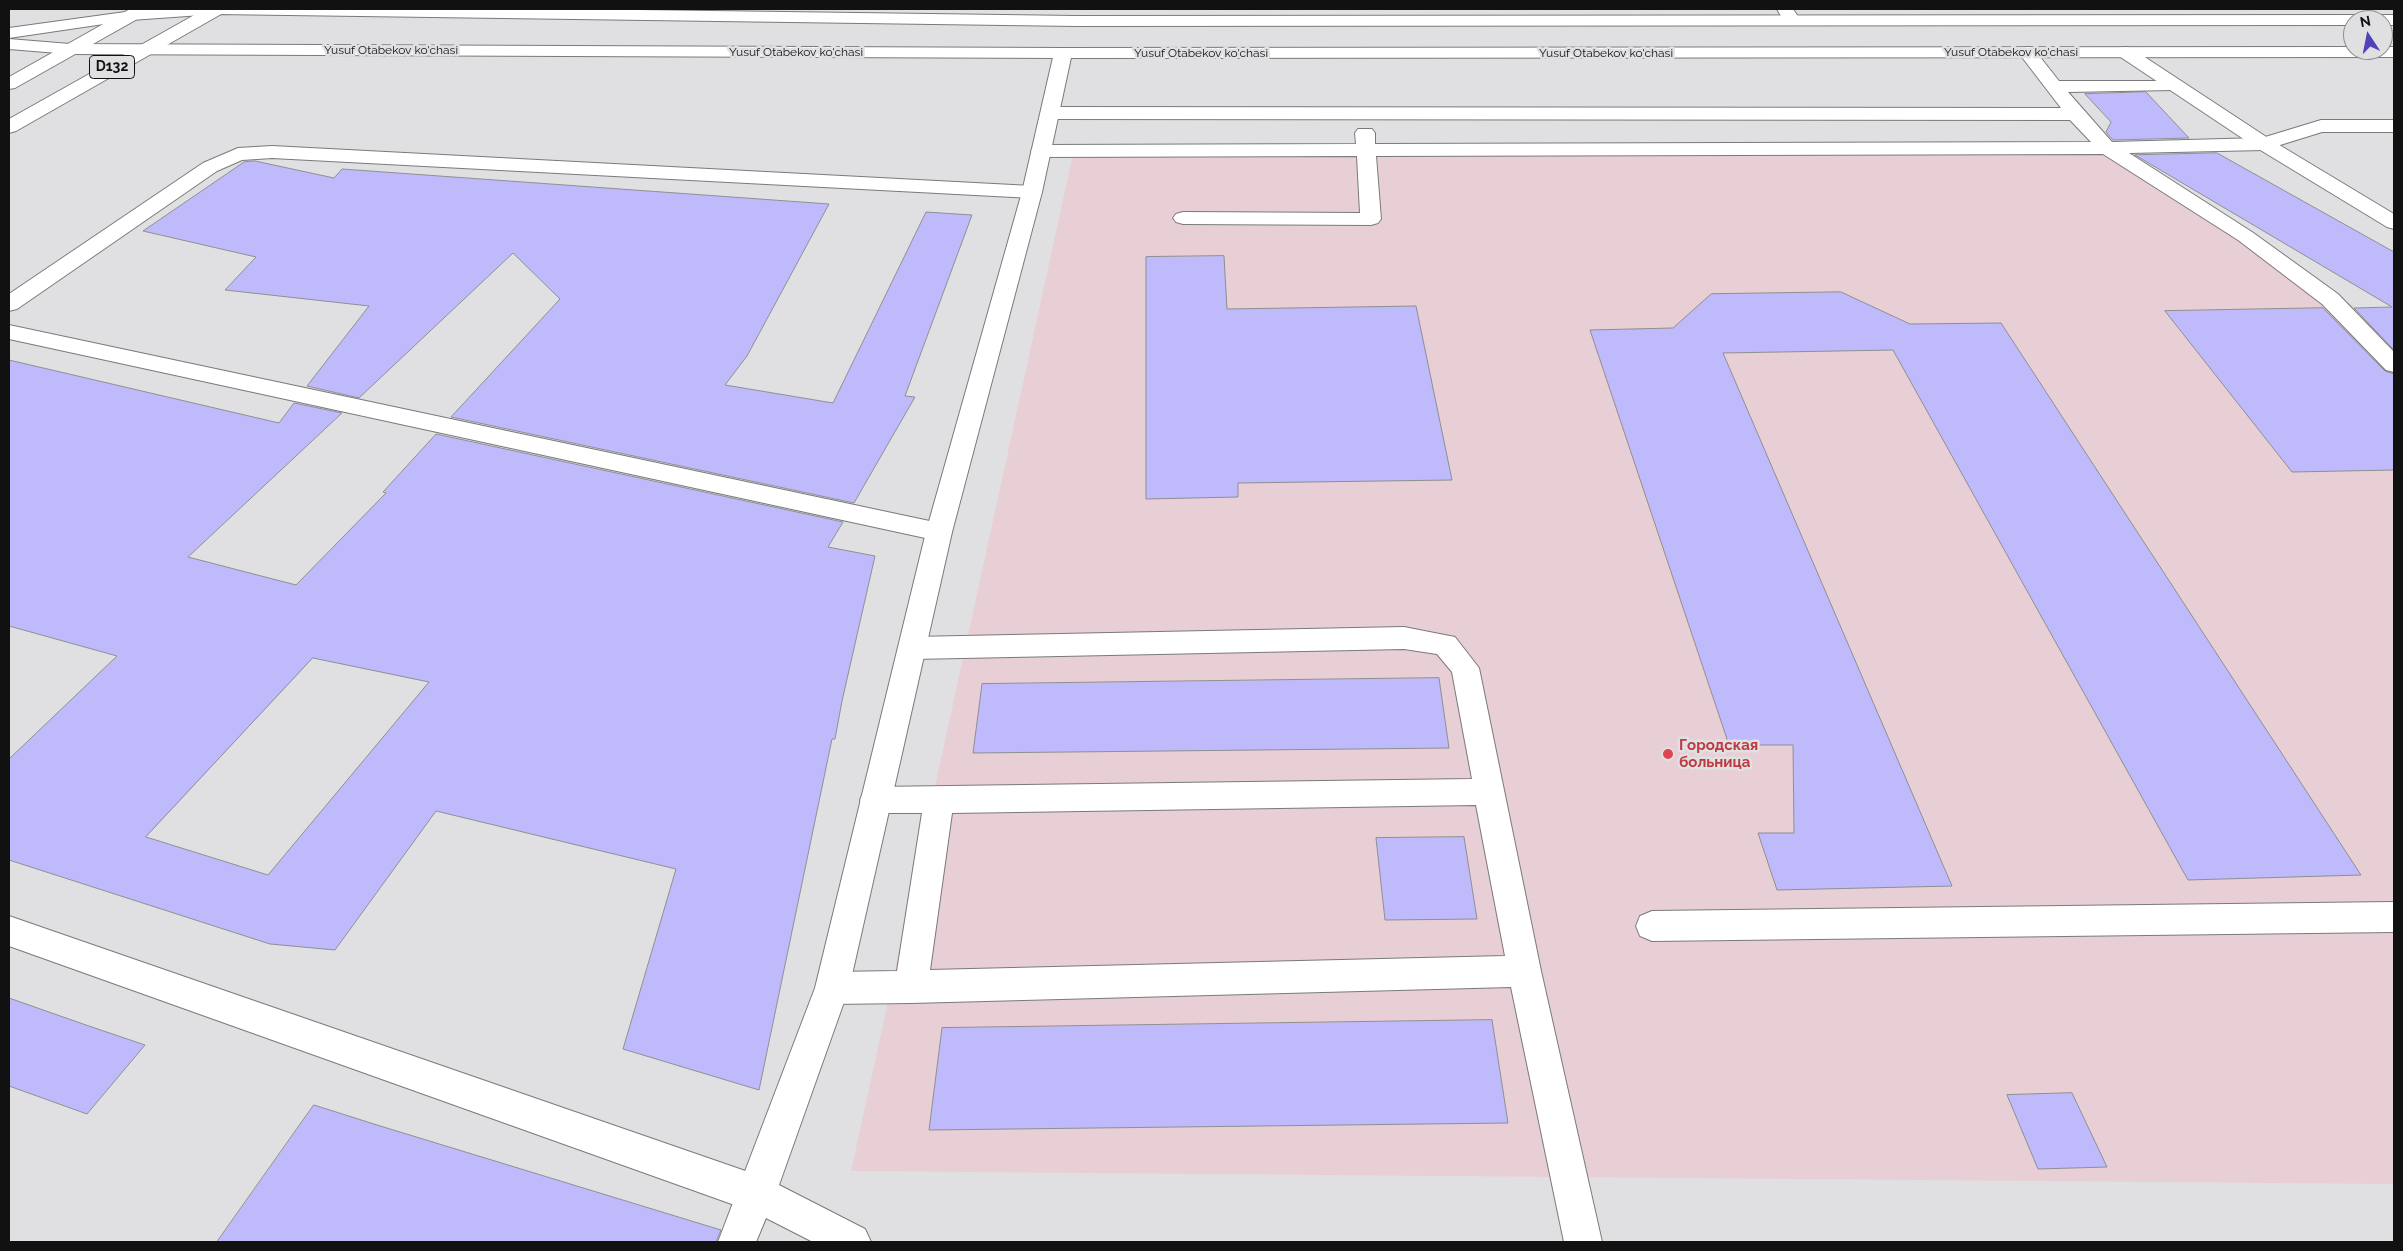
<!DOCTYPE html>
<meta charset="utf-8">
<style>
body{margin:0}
#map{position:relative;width:2403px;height:1251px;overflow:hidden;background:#e0e0e2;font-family:Raleway,sans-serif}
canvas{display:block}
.frame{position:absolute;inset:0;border:10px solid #111112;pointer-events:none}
.north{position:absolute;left:2343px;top:10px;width:50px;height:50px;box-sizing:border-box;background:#e0e0e2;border:1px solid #8d8d8f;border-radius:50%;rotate:349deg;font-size:14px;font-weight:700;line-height:20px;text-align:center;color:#111112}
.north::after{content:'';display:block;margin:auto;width:18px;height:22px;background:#5242ba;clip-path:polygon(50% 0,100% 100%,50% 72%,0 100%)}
</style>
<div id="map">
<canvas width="2403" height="1251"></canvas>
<div class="frame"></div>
<div class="north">N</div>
</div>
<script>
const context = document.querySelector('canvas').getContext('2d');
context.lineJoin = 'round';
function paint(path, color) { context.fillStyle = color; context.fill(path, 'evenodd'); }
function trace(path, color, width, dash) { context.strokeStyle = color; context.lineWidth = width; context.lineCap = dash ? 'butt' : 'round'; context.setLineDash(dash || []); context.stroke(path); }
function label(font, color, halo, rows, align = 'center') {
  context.font = font + ' Raleway,sans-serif'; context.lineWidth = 5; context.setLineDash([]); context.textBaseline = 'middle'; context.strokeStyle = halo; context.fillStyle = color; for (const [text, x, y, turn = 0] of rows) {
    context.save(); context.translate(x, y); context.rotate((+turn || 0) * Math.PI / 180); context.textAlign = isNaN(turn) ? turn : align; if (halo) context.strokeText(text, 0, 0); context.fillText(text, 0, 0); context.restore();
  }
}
const medical = new Path2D(`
 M2112 149 2271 244 2394 337V1184L851 1171 1073 154Z`);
const building = new Path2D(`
 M2146 92 2189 138 2113 140 2106 132 2111 122 2085 94Z
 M2217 153 2394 252V350L2354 308 2392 307 2135 155Z
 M255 161 334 178 342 169 829 204 747 356 725 385 833 403 926 212 972 215 905 396 915 397 854 503 451 417 560 299 513 253 359 398 307 386 369 306 225 290 256 257 143 231 244 162Z
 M1224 256 1227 309 1416 306 1452 480 1238 483V497L1146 499V257Z
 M1841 292 1910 324 2001 323 2361 875 2188 880 1893 350 1723 353 1952 886 1777 890 1758 833H1794L1793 745H1729L1590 330 1673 328 1711 294Z
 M2323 308 2385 371 2394 374V470L2292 472 2165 311Z
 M9 360 279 423 294 403 342 413 188 557 296 585 386 493 383 492 436 434 843 522 828 547 875 556 842 701 835 739H832L759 1090 623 1049 676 869 436 811 335 950 270 944 9 860V759L117 656 9 626ZM313 658 429 682 268 875 146 837Z
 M1439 678 1449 748 973 753 982 684Z
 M1464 837 1477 919 1385 920 1376 838Z
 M9 998 86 1025 145 1045 87 1114 9 1086Z
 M1492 1020 1508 1123 929 1130 942 1028Z
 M2072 1093 2107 1167 2038 1169 2007 1095Z
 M314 1105 377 1125 721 1230 716 1242H217Z`);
const service = new Path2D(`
 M2027 47 2033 48 2059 81H2179L2182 85 2179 89 2173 90 2068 92 2112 142 2262 138 2321 120H2394V132H2322L2264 150 2129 153 2252 232 2338 294 2394 352V372L2386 370 2322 304 2238 240 2103 154 1376 156 1381 219 1378 223 1371 225 1183 224 1176 222 1173 218 1176 214 1183 212 1360 213 1357 156 1041 157 1034 155 1031 151 1034 147 1041 145 1356 144 1355 133 1358 129H1372L1375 133V144L2091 142 2070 120 1050 119 1043 117 1041 113 1043 109 1050 107 2061 108 2018 52 2021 48Z
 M272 146 1032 186 1039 188 1042 192 1039 196 1032 198 272 158 242 160 217 171 17 309 9 311V294L203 163 238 148Z
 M9 325 939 523 948 525 952 532 948 539 939 541 9 339Z
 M1404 627 1455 637 1479 668 1541 971 1602 1242H1564L1511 987 911 1003 832 1004 820 999 815 988 820 977 832 972 897 971 922 813H875L864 809 860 800 864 791 875 787 1472 779 1452 672 1437 654 1404 649 913 659 903 656 899 648 903 640 913 637ZM1476 805 1505 956 930 970 952 813Z
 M2394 902V932L1652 941 1640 936 1636 926 1640 916 1652 911Z
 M9 916 757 1175 770 1181 776 1194 770 1207 757 1213 9 946Z`);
const minor = new Path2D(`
 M1777 9H1793L1801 21 1798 25H1786Z
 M2125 47 2131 48 2271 140 2394 214V229L2387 227 2257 148 2119 56 2116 52 2119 48Z
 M1063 48 1069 49 1072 53 1042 192 952 532 849 988 779 1185 865 1229 871 1242H813L766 1218 756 1242H718L815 988 926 532 1022 192 1054 53 1057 49Z`);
const primary = new Path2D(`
 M147 9H565L1076 16 2353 15 2359 16 2362 20H2353V25L1076 26 216 14 131 20 9 38V28Z
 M2383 15H2394V25H2383V20H2374L2377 16Z
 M9 39 70 44 1063 48 2353 47V50H2383V47H2394V57L1063 58 70 54 9 49Z`);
const trunk = new Path2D(`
 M130 9H150L148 13 15 88 9 89V77Z
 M205 9H225L223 13 16 131 9 133V119Z`);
const markers = [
 [1668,754,6,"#e0444e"]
];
const farStreetnames = [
 ["Yusuf Otabekov ko'chasi",391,50],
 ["Yusuf Otabekov ko'chasi",796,52],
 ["Yusuf Otabekov ko'chasi",2011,52],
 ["Yusuf Otabekov ko'chasi",1201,53],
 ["Yusuf Otabekov ko'chasi",1606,53]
];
const shields = [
 [112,67,45]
];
const shieldNames = [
 ["D132",112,67]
];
const healthNames = [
 ["Городская",1679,745],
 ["больница",1679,762]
];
paint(medical, '#e8ced5');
paint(building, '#bfbafb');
trace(building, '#8f8f91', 1);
trace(service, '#7a7a7c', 2);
trace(minor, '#7a7a7c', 2);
trace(primary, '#7a7a7c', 2);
trace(trunk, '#7a7a7c', 2);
paint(service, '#fff');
paint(minor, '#fff');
paint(primary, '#fff');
paint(trunk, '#fff');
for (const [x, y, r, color] of markers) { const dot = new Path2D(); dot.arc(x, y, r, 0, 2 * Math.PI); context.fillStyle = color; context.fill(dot); trace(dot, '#e0e0e2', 2); }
label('12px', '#111112', '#e0e0e2', farStreetnames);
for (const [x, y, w] of shields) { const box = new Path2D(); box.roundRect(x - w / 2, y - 11.5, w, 23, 4); context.fillStyle = '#e0e0e2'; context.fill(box); trace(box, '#111112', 1); }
label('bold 14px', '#111112', null, shieldNames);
label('bold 15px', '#be3a42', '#e0e0e2', healthNames, 'left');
</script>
